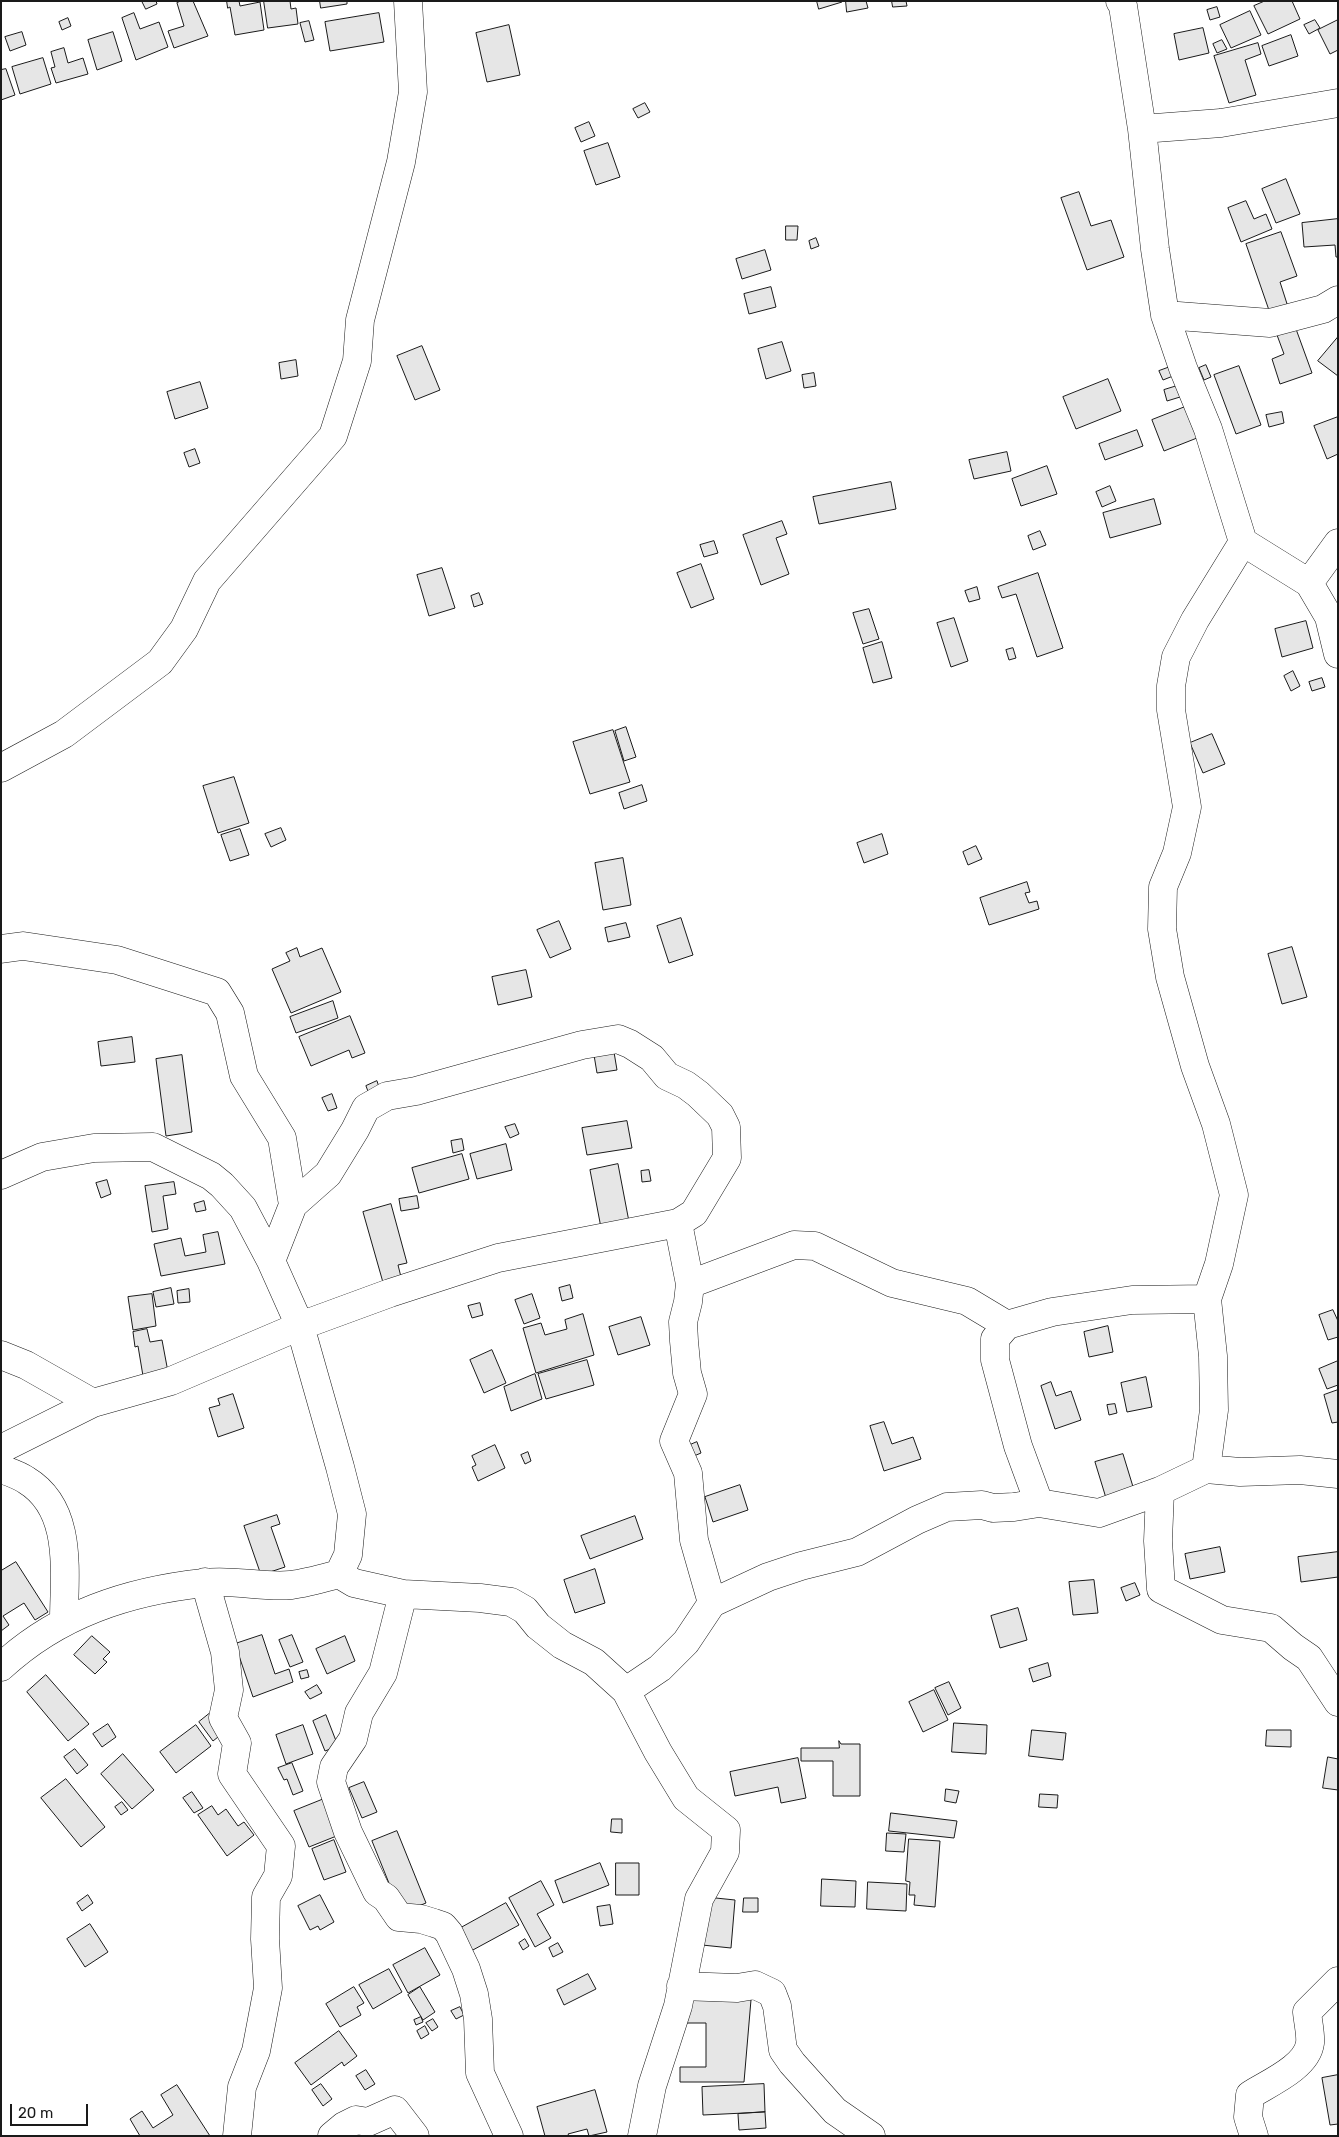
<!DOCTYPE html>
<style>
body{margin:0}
#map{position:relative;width:1339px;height:2137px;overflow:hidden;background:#fff;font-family:Rubik,sans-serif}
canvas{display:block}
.frame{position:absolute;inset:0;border:2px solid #1a1a1a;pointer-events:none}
.scale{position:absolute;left:10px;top:2104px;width:78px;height:22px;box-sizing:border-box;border:2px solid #1a1a1a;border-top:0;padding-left:6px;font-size:15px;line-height:18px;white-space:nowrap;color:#1a1a1a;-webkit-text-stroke:4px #fff;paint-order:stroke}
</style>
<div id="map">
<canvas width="1339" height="2137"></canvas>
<div class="frame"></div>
<div class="scale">20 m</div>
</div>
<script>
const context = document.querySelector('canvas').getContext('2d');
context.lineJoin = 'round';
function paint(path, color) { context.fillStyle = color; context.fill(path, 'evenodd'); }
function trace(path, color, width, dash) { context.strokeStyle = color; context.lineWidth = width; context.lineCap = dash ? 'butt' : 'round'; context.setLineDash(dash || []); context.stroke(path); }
const building = new Path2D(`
 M142 1H156L157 4 146 9Z
 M181 1H193L208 36 174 48 168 31 184 26 177 3Z
 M227 1H239L240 6 260 2 264 30 235 35 230 7 228 8Z
 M264 1H290L291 9 296 8 298 24 268 28Z
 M320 1H347V4L321 8Z
 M817 1H842V2L819 9Z
 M846 1H866L868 8 847 12Z
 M892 1H906L907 6 893 7Z
 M1265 1H1292L1300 19 1268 34 1254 6Z
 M1217 7 1220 17 1210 20 1207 10Z
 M1250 11 1261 35 1231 48 1220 25Z
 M134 13 140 29 159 22 168 47 136 60 122 18Z
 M379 13 384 42 330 51 325 22Z
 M68 18 71 26 62 30 59 22Z
 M1315 20 1320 28 1309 34 1304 25Z
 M1338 20V50L1330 54 1318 30Z
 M309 21 314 40 305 42 300 23Z
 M509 25 520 75 487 82 476 33Z
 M1203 28 1209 53 1179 60 1174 34Z
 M22 32 26 45 10 51 5 37Z
 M113 32 122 61 97 70 88 40Z
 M1291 35 1298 56 1269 66 1262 46Z
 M1222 40 1227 49 1217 53 1213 44Z
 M1258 43 1261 54 1245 60 1256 95 1229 103 1214 56Z
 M64 48 68 63 83 58 88 74 56 83 51 68 55 67 51 52Z
 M43 58 51 84 20 94 12 67Z
 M6 69 15 95 1 100V70Z
 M645 103 650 112 638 118 633 109Z
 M589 122 595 136 581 142 575 128Z
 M608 143 620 177 596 185 584 151Z
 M1286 179 1300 214 1276 223 1262 189Z
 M1079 192 1091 226 1111 220 1124 257 1087 270 1061 198Z
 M1246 201 1254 219 1266 214 1272 229 1241 242 1228 208Z
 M1338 219V257H1336L1335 245 1304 247 1302 223Z
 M786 226H798L797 240H786Z
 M1281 232 1297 276 1280 282 1289 310 1271 316 1246 244Z
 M816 238 819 246 811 249 809 241Z
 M765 250 771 270 742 279 736 259Z
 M771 287 776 307 749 314 744 294Z
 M1296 329 1312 373 1280 384 1272 359 1284 354 1277 335Z
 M1338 337V376L1318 361Z
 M782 342 791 371 766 379 758 349Z
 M422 346 440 390 415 400 397 356Z
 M296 360 298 376 281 379 279 363Z
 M1206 365 1211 377 1204 380 1199 368Z
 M1239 366 1261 425 1236 434 1214 375Z
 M1170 367 1173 376 1163 380 1159 371Z
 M814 373 816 386 804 388 802 375Z
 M1108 379 1121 411 1076 429 1063 397Z
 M200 382 208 408 175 419 167 392Z
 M1177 386 1180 397 1167 401 1164 390Z
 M1185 407 1197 438 1164 451 1152 420Z
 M1282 412 1284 423 1269 427 1266 415Z
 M1338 417V454L1327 459 1314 426Z
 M1137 430 1143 446 1105 460 1099 444Z
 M195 449 200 463 189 467 184 453Z
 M1007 452 1011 471 974 479 969 460Z
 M1047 466 1057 494 1021 506 1012 479Z
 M891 482 896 509 819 524 813 497Z
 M1110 486 1116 501 1102 507 1096 492Z
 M1154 499 1161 524 1110 538 1103 513Z
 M782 521 787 534 776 538 789 574 761 585 743 535Z
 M1040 531 1046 545 1033 550 1028 536Z
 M714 541 718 553 704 557 700 545Z
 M701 564 714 599 691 608 677 573Z
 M442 568 455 608 429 616 417 575Z
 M1038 573 1063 648 1037 657 1016 594 1002 598 998 587Z
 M977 587 980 599 969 602 965 591Z
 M479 593 483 604 474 607 471 596Z
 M869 609 879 639 863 644 853 613Z
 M954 618 968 661 951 667 937 623Z
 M1306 621 1313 648 1282 657 1275 629Z
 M882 642 892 678 873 683 863 648Z
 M1013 648 1016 658 1009 660 1006 650Z
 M1293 671 1300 686 1291 691 1284 676Z
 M1322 678 1325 687 1312 691 1309 682Z
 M626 727 636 757 624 761 615 731Z
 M613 730 630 782 590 794 573 742Z
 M1212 734 1225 764 1203 773 1190 743Z
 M234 777 249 823 218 833 203 786Z
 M642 785 647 801 624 809 619 793Z
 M281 828 286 840 271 847 265 834Z
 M240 829 249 855 230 861 221 835Z
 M882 834 888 854 864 863 857 843Z
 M976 846 982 859 968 865 963 852Z
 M623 858 631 905 603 910 595 863Z
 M1027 882 1030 892 1025 893 1029 903 1037 901 1039 909 989 925 980 898Z
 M681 918 693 955 669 963 657 926Z
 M559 921 571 949 550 958 537 930Z
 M626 923 630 937 608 942 605 928Z
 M1292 947 1307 997 1282 1004 1268 954Z
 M297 948 300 957 322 948 341 992 291 1013 272 969 290 961 286 953Z
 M526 970 532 997 498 1005 492 977Z
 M333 1001 338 1018 296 1033 290 1017Z
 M350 1016 365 1053 352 1058 349 1050 311 1066 299 1037Z
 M132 1037 135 1062 101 1066 98 1042Z
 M614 1052 617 1070 597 1073 594 1055Z
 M182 1055 192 1132 166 1136 156 1059Z
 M377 1081 380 1090 369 1094 366 1086Z
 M332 1094 337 1108 328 1111 322 1098Z
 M627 1121 632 1148 587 1155 582 1128Z
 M515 1124 519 1134 510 1138 505 1127Z
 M462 1139 464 1150 453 1153 451 1141Z
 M506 1144 512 1170 477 1179 470 1154Z
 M462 1154 469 1179 419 1193 412 1168Z
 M618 1164 630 1227 602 1233 590 1170Z
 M649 1170 651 1181 642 1182 641 1171Z
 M107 1180 111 1194 101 1198 96 1183Z
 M174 1182 176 1194 163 1196 168 1229 152 1232 145 1186Z
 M417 1196 419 1208 401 1211 399 1199Z
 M204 1201 206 1210 196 1212 194 1204Z
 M391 1204 407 1263 398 1265 402 1281 384 1286 363 1212Z
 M218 1232 225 1264 161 1276 154 1244 181 1238 185 1256 206 1252 203 1235Z
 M570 1285 573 1298 562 1301 559 1288Z
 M171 1288 174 1304 156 1307 153 1292Z
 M189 1289 190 1302 178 1303 177 1291Z
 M152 1294 156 1326 133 1330 128 1297Z
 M532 1294 540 1318 524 1324 515 1300Z
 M480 1303 483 1315 472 1318 468 1306Z
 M1333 1310 1338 1321V1337L1328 1340 1319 1315Z
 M583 1314 594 1355 536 1373 523 1328 541 1323 545 1335 567 1329 565 1320Z
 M641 1317 650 1345 618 1355 609 1327Z
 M1108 1326 1113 1352 1089 1357 1084 1332Z
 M147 1329 150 1342 162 1340 168 1372 143 1376 138 1346 135 1347 133 1332Z
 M492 1350 506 1383 484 1393 470 1360Z
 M587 1360 594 1385 546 1399 538 1374Z
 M1338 1361V1385L1327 1389 1319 1369Z
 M535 1374 542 1399 511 1411 504 1387Z
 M1146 1377 1152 1407 1127 1412 1121 1383Z
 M1051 1382 1056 1396 1071 1391 1081 1420 1055 1429 1041 1386Z
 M1338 1390V1422L1332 1423 1324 1395Z
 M233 1394 244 1428 218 1437 209 1408 220 1405 218 1399Z
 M1115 1404 1117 1413 1109 1415 1107 1405Z
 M884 1422 892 1444 913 1437 921 1459 884 1471 870 1426Z
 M697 1442 701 1453 694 1456 690 1445Z
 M495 1445 505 1468 478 1481 472 1467 476 1465 472 1456Z
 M528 1452 531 1461 525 1464 521 1455Z
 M1123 1454 1134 1490 1106 1498 1095 1462Z
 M740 1485 748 1510 713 1522 705 1497Z
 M277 1515 280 1524 271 1527 285 1567 261 1575 244 1526Z
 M635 1516 643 1539 590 1559 581 1536Z
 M1220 1547 1225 1572 1190 1579 1185 1554Z
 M1338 1552V1577L1301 1582 1298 1557Z
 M16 1562 48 1612 35 1620 24 1603 3 1616 9 1625 1 1631V1571Z
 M595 1569 605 1603 575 1613 564 1580Z
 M1094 1580 1098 1613 1073 1615 1069 1582Z
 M1135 1583 1140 1595 1126 1601 1121 1588Z
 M1018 1608 1027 1640 1000 1648 991 1616Z
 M262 1635 275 1674 289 1669 293 1682 253 1697 235 1644Z
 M292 1635 303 1662 290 1667 279 1640Z
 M92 1636 110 1652 103 1659 107 1662 95 1674 74 1655Z
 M345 1636 355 1661 327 1674 316 1649Z
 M1048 1663 1051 1676 1033 1682 1029 1669Z
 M307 1670 309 1677 301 1679 299 1672Z
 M46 1675 89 1724 68 1741 27 1692Z
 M949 1682 961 1708 948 1715 935 1688Z
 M317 1685 322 1693 310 1699 305 1692Z
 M934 1690 948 1720 923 1732 909 1702Z
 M209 1714 223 1733 213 1741 199 1722Z
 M326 1715 338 1746 325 1751 313 1721Z
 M954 1723 987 1725 986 1754 952 1752Z
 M108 1724 116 1737 102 1747 93 1734Z
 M196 1725 211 1746 176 1773 160 1752Z
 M303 1725 313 1754 286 1764 276 1735Z
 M1032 1730 1066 1733 1063 1760 1029 1756Z
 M1267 1730H1291V1747L1266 1746Z
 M839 1741 841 1744H860V1796H833V1761H801V1748H839Z
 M75 1749 88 1765 77 1774 64 1757Z
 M123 1754 154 1790 132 1809 101 1774Z
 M1328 1757 1338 1759V1790L1323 1788Z
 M798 1758 806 1798 781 1803 778 1787 735 1796 730 1772Z
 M292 1763 303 1791 293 1795 287 1779 284 1780 278 1768Z
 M66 1779 105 1827 81 1847 41 1798Z
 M364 1782 377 1812 362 1818 349 1788Z
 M946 1789 959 1791 956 1803 945 1801Z
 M192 1792 203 1808 194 1813 183 1798Z
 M1040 1794 1058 1795 1057 1808 1039 1807Z
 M324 1799 339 1835 309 1847 294 1811Z
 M122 1802 128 1810 121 1815 115 1807Z
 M212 1806 218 1815 226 1809 238 1826 244 1822 254 1835 227 1856 198 1815Z
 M891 1813 957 1821 954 1838 889 1831Z
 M612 1819H622V1833L611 1832Z
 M397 1831 426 1903 401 1913 372 1841Z
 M887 1833 906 1834 904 1852 886 1851Z
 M909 1839 940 1841 935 1907 914 1905 915 1895H909L910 1882 906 1881Z
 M334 1840 346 1872 324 1880 312 1849Z
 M600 1863 609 1885 563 1903 555 1881Z
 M616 1863H639V1895H616Z
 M822 1879 856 1881 855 1907 821 1906Z
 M541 1881 554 1905 537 1914 551 1938 535 1947 509 1898Z
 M868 1882 907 1884 906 1911 867 1909Z
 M88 1895 93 1903 82 1911 77 1903Z
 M320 1895 334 1922 320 1930 318 1926 310 1930 298 1906Z
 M706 1897 735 1900 731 1948 702 1945Z
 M744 1898H758V1912H743Z
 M506 1903 519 1925 471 1951 459 1929Z
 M610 1905 613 1924 600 1926 597 1907Z
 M90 1924 108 1952 85 1967 67 1939Z
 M525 1939 529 1946 523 1950 519 1943Z
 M558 1943 563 1952 553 1957 549 1948Z
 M425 1948 440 1975 408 1993 393 1965Z
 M389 1969 402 1992 373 2009 359 1985Z
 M588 1974 596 1989 564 2005 557 1990Z
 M354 1987 364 2003 357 2007 361 2015 340 2027 326 2004Z
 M420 1987 435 2012 423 2020 408 1995Z
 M752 1988 744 2082H680V2067H706V2023H680V2003Z
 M460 2007 464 2015 456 2019 451 2011Z
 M421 2017 423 2022 416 2025 414 2020Z
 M433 2019 438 2027 432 2031 426 2023Z
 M425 2026 429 2034 421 2039 417 2031Z
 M339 2031 357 2056 344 2066 342 2062 311 2085 295 2063Z
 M366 2070 375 2084 365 2090 356 2076Z
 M1338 2075V2124L1330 2125 1322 2078Z
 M321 2084 332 2099 323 2106 312 2090Z
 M764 2084 765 2112 703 2115 702 2087Z
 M177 2085 210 2136H140L130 2119 142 2111 153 2128 173 2115 161 2095Z
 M595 2090 607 2132 589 2136 587 2129 568 2134 569 2136H545L537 2107Z
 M765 2112 766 2128 739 2130 738 2114Z`);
const minor = new Path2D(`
 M1120 1 1123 6 1142 129 1155 249 1165 315 1183 368 1208 429 1243 542 1309 583 1329 617 1338 654
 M1142 129 1221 123 1338 103
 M1165 315 1270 323 1323 309 1338 300
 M1309 583 1338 543
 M1 768 64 734 160 662 184 629 207 581 333 436 357 361 360 320 401 162 413 92 408 1
 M1 949 23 946 117 960 217 992 230 1013 244 1076 282 1138 293 1205 271 1261
 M1 1175 42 1157 94 1148 153 1147 211 1176 222 1185 243 1208 271 1261 300 1326 340 1467 352 1514 348 1555 339 1574C324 1578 307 1583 291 1585 263 1588 233 1579 204 1583 128 1591 58 1614 1 1667
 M678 1223 690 1284 688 1302 683 1322 684 1341 687 1373 693 1394 674 1441 688 1473 694 1540 712 1603
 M690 1284 794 1245 815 1246 892 1283 967 1301 1007 1325 995 1339V1360L1018 1446 1039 1503
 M1007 1325 1052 1312 1132 1300 1207 1299
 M1 1355 26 1365 93 1403
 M1 1449 93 1403 171 1381 300 1326 390 1293 498 1258 678 1223 694 1213 727 1158 726 1127 720 1115 698 1094 686 1085 667 1076 652 1058 630 1044 618 1039 582 1045 416 1091 387 1096 366 1108 355 1130 328 1174 293 1205
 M1 1469C9 1472 19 1475 26 1480 74 1509 64 1573 64 1621
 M1206 1469 1214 1410 1213 1356 1207 1299 1219 1264 1234 1195 1216 1124 1195 1066 1170 977 1162 929 1163 887 1177 853 1187 807 1171 710V686L1176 657 1195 620 1243 542
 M1160 1491 1158 1541 1161 1589 1222 1620 1271 1628 1293 1647 1309 1658 1338 1702
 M339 1574 354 1583 403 1594 480 1598 511 1602 525 1610 538 1626 562 1645 594 1662 626 1691 658 1752 686 1798 726 1830 725 1852 699 1899 678 2006 652 2086 642 2136
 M205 1582 225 1652 229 1690 223 1718 237 1743 232 1774 281 1846 278 1876 266 1897 265 1939 268 1988 256 2051 242 2087 237 2136
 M403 1594 383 1673 359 1713 353 1739 334 1767 331 1782 348 1832 377 1892 386 1898 399 1917 421 1919 434 1923 443 1926 449 1933 466 1969 474 1994 478 2019 480 2073 509 2136
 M626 1691 660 1668 686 1642 712 1603 768 1577 801 1566 857 1552 917 1520 947 1507 982 1505 993 1508 1014 1507 1039 1503 1099 1513 1160 1491 1206 1469 1240 1472 1300 1470 1338 1474
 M681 1986 737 1988 755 1985 772 1993 777 2006 783 2050 792 2063 835 2111 871 2136
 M332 2136 344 2126 356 2120 368 2122 395 2110 415 2136
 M1254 2136 1248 2117 1250 2095C1269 2083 1307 2067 1310 2043 1311 2035 1308 2022 1307 2012L1338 1981`);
paint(building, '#e6e6e6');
trace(building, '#1a1a1a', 1);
trace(minor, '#1a1a1a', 29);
trace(minor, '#fff', 28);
</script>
